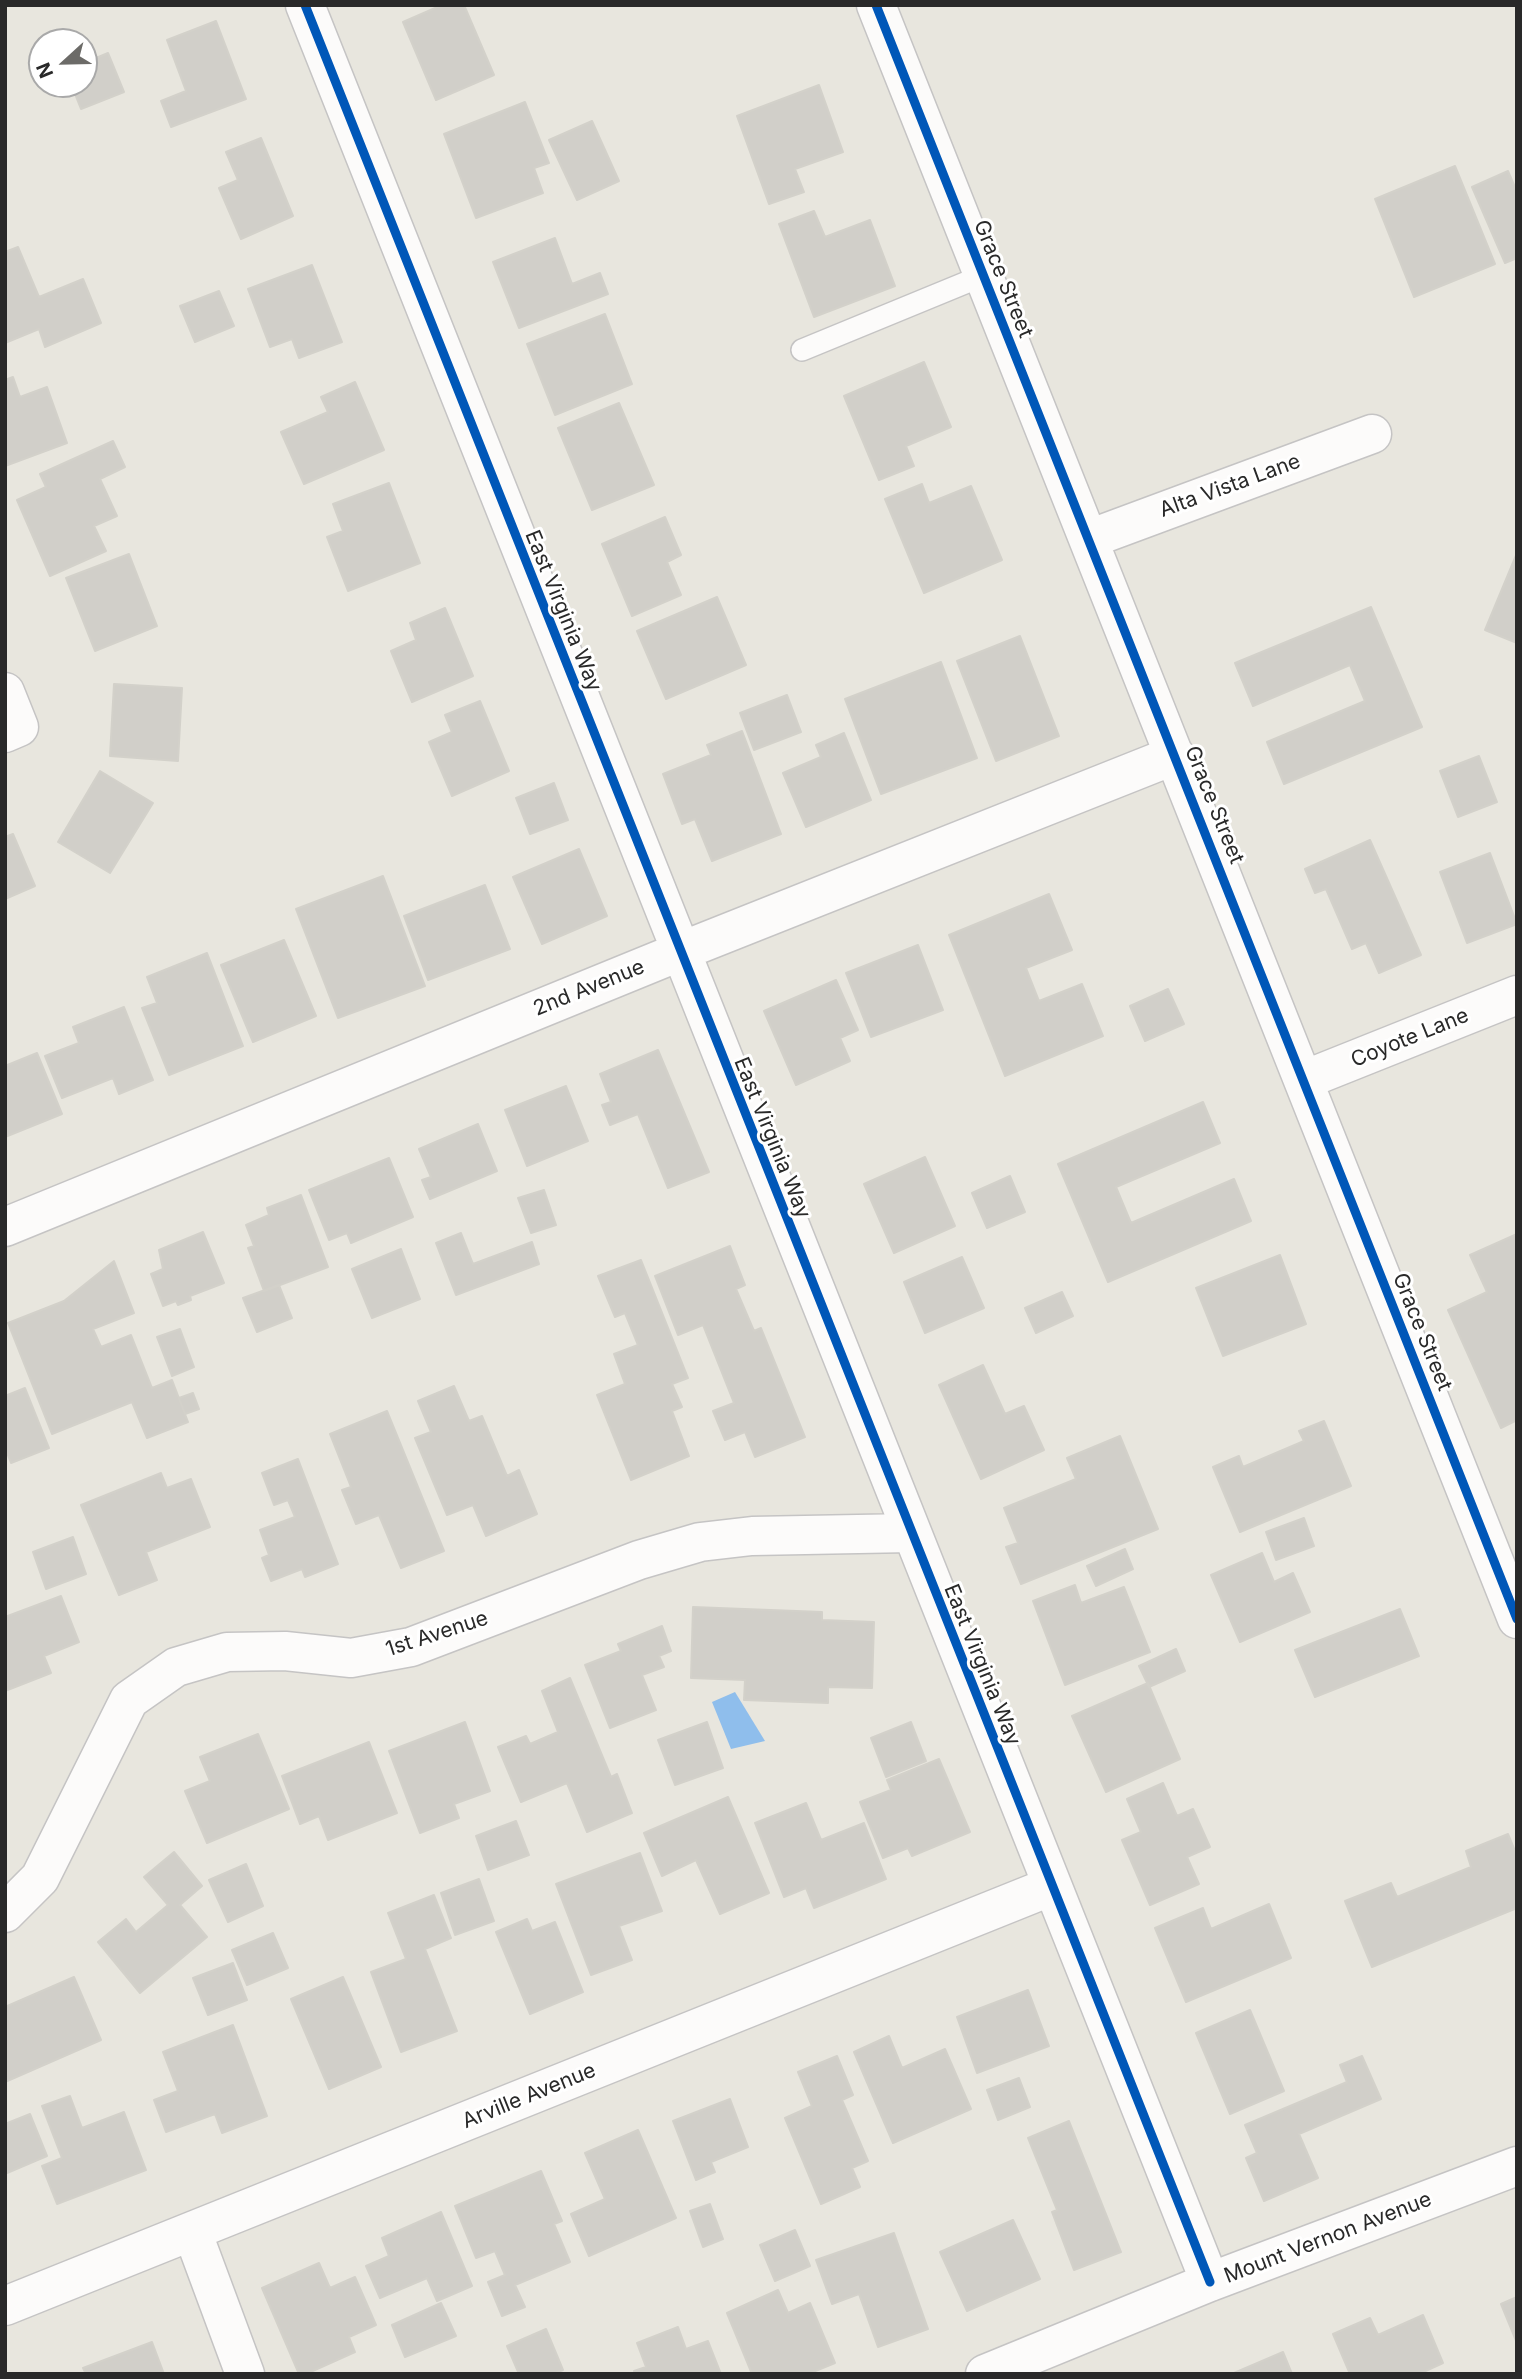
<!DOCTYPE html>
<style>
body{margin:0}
#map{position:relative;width:1522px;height:2379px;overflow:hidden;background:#e8e6de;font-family:Inter,sans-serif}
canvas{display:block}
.frame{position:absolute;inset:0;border:7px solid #292929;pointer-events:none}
.north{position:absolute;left:28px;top:28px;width:70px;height:70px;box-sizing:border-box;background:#fff;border:2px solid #a9a9a9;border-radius:50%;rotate:248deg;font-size:19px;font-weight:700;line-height:28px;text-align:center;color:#292929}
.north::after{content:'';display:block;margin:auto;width:24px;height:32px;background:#6c6b68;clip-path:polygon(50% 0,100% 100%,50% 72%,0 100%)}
</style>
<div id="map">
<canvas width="1522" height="2379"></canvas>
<div class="frame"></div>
<div class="north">N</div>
</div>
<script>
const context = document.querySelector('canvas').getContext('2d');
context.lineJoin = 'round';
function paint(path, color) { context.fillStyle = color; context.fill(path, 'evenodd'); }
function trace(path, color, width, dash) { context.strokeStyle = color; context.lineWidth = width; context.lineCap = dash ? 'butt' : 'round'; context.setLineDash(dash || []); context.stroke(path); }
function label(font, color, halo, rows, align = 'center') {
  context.font = font + ' Inter,sans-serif'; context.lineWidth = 6; context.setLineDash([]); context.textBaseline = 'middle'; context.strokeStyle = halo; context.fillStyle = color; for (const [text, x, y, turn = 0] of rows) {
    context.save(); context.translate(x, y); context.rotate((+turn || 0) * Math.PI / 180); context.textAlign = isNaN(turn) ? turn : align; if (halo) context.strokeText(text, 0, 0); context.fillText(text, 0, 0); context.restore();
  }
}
const water = new Path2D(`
 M735 1692 765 1741 731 1749 712 1702Z`);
const building = new Path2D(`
 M442 5H464L494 75 436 100 403 22Z
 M216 21 246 99 171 127 161 101 186 91 167 40Z
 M108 53 124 92 81 109 71 84H84V63Z
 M819 85 843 152 795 169 804 192 769 204 737 116Z
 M525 102 549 163 534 168 543 193 476 218 444 134Z
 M592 121 619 181 577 200 549 140Z
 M261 138 293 216 241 239 219 188 238 180 226 152Z
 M1455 166 1495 264 1414 297 1375 199Z
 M1508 171 1517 192V258L1505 263 1472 187Z
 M814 211 825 237 870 220 895 286 814 317 779 224Z
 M555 238 572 284 600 273 608 294 519 328 493 262Z
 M18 247 39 297 83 279 101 323 45 347 39 329 5 343V252Z
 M312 265 342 342 299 358 292 339 270 347 248 289Z
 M219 291 234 326 195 342 180 306Z
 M605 314 632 384 555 415 527 344Z
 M924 362 951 427 906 446 914 466 879 480 844 396Z
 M13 377 20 397 47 387 67 443 5 466V380Z
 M355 382 384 450 304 484 281 432 328 412 321 397Z
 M619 403 654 485 592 510 558 428Z
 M113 441 125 467 100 479 117 516 94 526 106 551 50 576 17 500 46 487 40 474Z
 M389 483 420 563 348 591 327 537 343 531 333 504Z
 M922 484 929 503 971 486 1002 560 924 593 885 499Z
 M665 517 681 555 667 562 681 595 632 616 602 544Z
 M1517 553V643L1485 630Z
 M129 554 157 626 95 651 66 578Z
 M717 597 746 665 666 699 637 631Z
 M1371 607 1422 727 1284 784 1267 742 1365 701 1350 665 1253 706 1235 663Z
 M445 608 473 676 412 702 391 651 416 640 410 623Z
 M1020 636 1059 736 996 761 957 661Z
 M941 662 977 758 881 794 845 699Z
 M114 684 182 688 178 761 110 756Z
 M787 695 801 732 754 750 740 713Z
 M480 701 509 771 452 796 429 742 452 732 445 715Z
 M742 731 781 834 712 861 695 819 682 824 663 774 711 755 707 745Z
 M844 733 871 800 806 827 783 773 821 757 816 745Z
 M1479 756 1497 802 1458 817 1440 771Z
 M100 771 153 803 110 873 58 842Z
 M554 783 568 820 530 834 516 798Z
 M13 834 35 886 5 899V837Z
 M1370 840 1421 955 1379 973 1366 943 1352 949 1326 889 1315 893 1305 869Z
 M579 849 607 916 542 944 513 877Z
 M1490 853 1517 924 1467 943 1440 872Z
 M383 876 425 986 338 1018 296 909Z
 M485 885 510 949 428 980 404 916Z
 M1049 894 1072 950 1026 968 1039 1001 1082 984 1103 1036 1005 1076 949 935Z
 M284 940 316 1016 253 1042 221 965Z
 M918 945 943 1010 871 1037 846 973Z
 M207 953 243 1046 169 1075 142 1008 157 1003 147 977Z
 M836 980 858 1030 840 1038 850 1061 796 1085 764 1011Z
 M1168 989 1184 1024 1145 1041 1130 1006Z
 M124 1007 153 1080 119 1094 113 1078 62 1098 45 1056 79 1043 73 1027Z
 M658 1050 709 1172 668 1188 638 1114 610 1125 602 1105 611 1102 600 1074Z
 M37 1053 62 1114 5 1137V1066Z
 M566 1086 588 1141 527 1166 505 1110Z
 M1203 1102 1220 1143 1116 1187 1131 1223 1234 1179 1251 1221 1108 1282 1058 1164Z
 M478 1124 497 1171 430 1199 422 1180 431 1177 419 1149Z
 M925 1157 955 1226 894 1253 864 1184Z
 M389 1158 413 1217 351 1243 347 1233 329 1240 309 1190Z
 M1010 1176 1025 1212 987 1228 972 1193Z
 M544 1190 556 1225 531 1233 518 1198Z
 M301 1195 328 1267 264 1291 248 1248 254 1246 246 1225 269 1215 267 1208Z
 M203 1232 224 1283 190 1296 191 1300 178 1305 176 1301 163 1306 151 1274 163 1269 159 1250Z
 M461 1233 473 1264 532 1242 539 1264 456 1295 436 1243Z
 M1517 1234V1420L1501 1428 1448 1310 1487 1292 1470 1255Z
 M730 1246 745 1285 736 1289 754 1331 761 1328 805 1437 755 1457 745 1432 725 1440 713 1411 734 1403 703 1325 678 1335 655 1276Z
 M401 1249 420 1299 372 1318 352 1269Z
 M1280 1255 1306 1324 1223 1356 1196 1288Z
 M962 1257 984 1308 925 1333 904 1282Z
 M641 1260 688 1378 672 1384 682 1407 672 1411 689 1456 631 1480 597 1395 625 1384 614 1354 638 1345 625 1313 615 1317 598 1276Z
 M114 1261 134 1313 93 1329 101 1347 131 1335 152 1388 172 1380 188 1422 147 1438 132 1402 52 1434 8 1323 64 1301Z
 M279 1285 292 1318 257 1332 243 1298Z
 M1062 1292 1073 1316 1036 1333 1025 1308Z
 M180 1329 194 1367 172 1376 157 1337Z
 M983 1365 1005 1414 1024 1406 1044 1450 981 1479 939 1385Z
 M454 1386 469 1421 482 1416 507 1476 519 1470 537 1514 486 1536 473 1505 447 1515 415 1438 431 1432 418 1401Z
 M25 1388 49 1448 11 1463 5 1448V1396Z
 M193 1393 199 1409 185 1414 179 1398Z
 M387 1411 444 1551 401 1568 379 1515 356 1524 342 1490 351 1487 330 1434Z
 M1324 1421 1351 1486 1240 1532 1213 1467 1239 1456 1243 1467 1304 1441 1299 1431Z
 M1120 1436 1158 1529 1021 1584 1006 1547 1018 1543 1004 1508 1076 1479 1067 1458Z
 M298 1459 338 1564 305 1577 302 1569 271 1581 262 1558 269 1555 260 1530 295 1517 288 1500 274 1505 262 1473Z
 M161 1473 167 1488 191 1479 210 1527 146 1552 157 1580 119 1595 81 1505Z
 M1304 1518 1314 1546 1276 1560 1266 1532Z
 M73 1537 86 1574 46 1589 33 1552Z
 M1125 1549 1133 1569 1096 1586 1087 1566Z
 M1262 1553 1274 1582 1293 1573 1310 1612 1240 1642 1211 1575Z
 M1075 1585 1081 1603 1124 1587 1150 1652 1065 1685 1033 1601Z
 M61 1596 79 1642 44 1656 51 1673 5 1691V1617Z
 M693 1607 822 1612V1620L874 1622 872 1688 828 1687V1703L744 1700 745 1680 691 1678Z
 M1400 1609 1419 1656 1315 1697 1295 1650Z
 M662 1626 671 1651 659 1656 664 1667 642 1675 656 1710 610 1728 585 1665 621 1651 618 1644Z
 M1176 1649 1185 1671 1149 1687 1139 1666Z
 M570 1678 611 1777 617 1774 632 1813 587 1832 567 1783 521 1802 498 1747 526 1736 530 1744 558 1732 542 1691Z
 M1148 1683 1180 1759 1106 1792 1072 1716Z
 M465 1722 490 1791 454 1804 459 1818 420 1833 389 1751Z
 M707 1722 723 1768 675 1785 658 1740Z
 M911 1722 926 1761 886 1777 871 1738Z
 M258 1734 289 1809 207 1843 185 1791 210 1781 200 1757Z
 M369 1742 397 1813 328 1840 319 1816 300 1824 282 1776Z
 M939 1759 970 1832 912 1856 908 1848 883 1858 860 1802 891 1790 887 1780Z
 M1163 1783 1177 1816 1193 1809 1210 1847 1187 1857 1199 1884 1150 1905 1122 1840 1141 1832 1127 1799Z
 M728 1797 769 1893 720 1914 696 1860 662 1876 644 1833Z
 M806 1803 821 1840 864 1823 886 1879 814 1908 806 1888 784 1897 755 1823Z
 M516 1821 529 1855 488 1870 476 1836Z
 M1508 1834 1517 1856V1908L1372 1967 1345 1901 1391 1883 1397 1897 1471 1867 1466 1851Z
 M174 1852 202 1886 180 1905 207 1937 140 1993 98 1942 126 1919 136 1932 168 1905 144 1877Z
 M640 1853 662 1911 619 1926 632 1960 591 1975 556 1884Z
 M246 1864 263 1906 228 1922 209 1880Z
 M479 1879 494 1921 455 1935 441 1893Z
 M434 1895 451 1938 425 1949 457 2031 401 2052 371 1972 406 1959 388 1913Z
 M1269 1904 1291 1958 1186 2002 1155 1928 1203 1908 1211 1929Z
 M527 1919 532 1931 555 1922 583 1992 530 2014 496 1932Z
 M273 1933 288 1968 247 1985 232 1950Z
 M233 1963 247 2000 208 2015 193 1978Z
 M74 1977 101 2040 5 2082V2007Z
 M343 1977 381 2067 329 2089 291 1999Z
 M1028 1990 1049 2046 977 2073 957 2017Z
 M1250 2010 1284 2091 1230 2114 1196 2033Z
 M233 2025 267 2116 222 2133 215 2114 166 2132 154 2100 178 2091 163 2052Z
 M889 2036 902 2068 945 2049 971 2109 893 2143 854 2052Z
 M837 2056 853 2095 842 2100 868 2161 852 2168 860 2187 821 2204 785 2118 812 2106 798 2072Z
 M1362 2056 1381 2099 1299 2134 1318 2178 1264 2201 1246 2158 1257 2153 1245 2125 1347 2082 1340 2065Z
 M1019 2078 1030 2107 998 2120 987 2090Z
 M70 2096 82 2128 124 2112 146 2170 57 2204 42 2166 62 2158 42 2106Z
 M730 2099 748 2147 711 2162 715 2172 696 2180 673 2121Z
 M30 2114 47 2156 7 2173 5 2124Z
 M1069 2121 1121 2252 1074 2270 1052 2212 1057 2210 1028 2138Z
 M638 2130 676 2218 589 2256 571 2214 605 2199 585 2153Z
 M541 2171 562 2221 554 2224 570 2262 515 2285 525 2307 502 2316 488 2282 505 2275 495 2251 476 2258 455 2206Z
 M710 2204 723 2239 703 2247 690 2211Z
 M441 2212 472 2286 437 2301 427 2278 380 2298 366 2266 389 2256 382 2238Z
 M1013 2220 1040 2279 967 2311 940 2252Z
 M795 2230 810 2266 775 2281 760 2245Z
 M894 2233 928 2329 878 2347 859 2294 832 2304 816 2260Z
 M319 2263 330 2288 355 2277 376 2325 349 2337 355 2352 306 2374H299L262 2288Z
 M778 2290 788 2313 810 2303 835 2363 808 2374H752L727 2313Z
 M1517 2297V2343L1501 2304Z
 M441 2303 456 2336 405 2357 392 2325Z
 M1423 2315 1443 2363 1419 2374H1350L1333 2334 1370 2318 1378 2335Z
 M678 2327 686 2349 708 2341 721 2374H635L634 2371 646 2367 637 2343Z
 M546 2329 563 2370 553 2374H519L507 2346Z
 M152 2342 164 2374H86L83 2368Z
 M1283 2352 1292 2374H1234V2373Z`);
const lane = new Path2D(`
 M802 350 982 276`);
const street = new Path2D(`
 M305 5 1210 2282
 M876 5 1517 1619
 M1089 539 1372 434
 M5 692 19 727 5 733
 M1304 1080 1517 995
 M5 1227 679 952 1175 755
 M5 1913 40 1878 129 1700 176 1667 227 1652 285 1651 351 1658 411 1647 639 1560 700 1542 752 1536 911 1533
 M192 2231 245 2374
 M5 2306 1052 1886
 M985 2374 1210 2282 1517 2166`);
const cycleway = new Path2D(`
 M305 5 1210 2282
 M876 5 1517 1619`);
const streetNames = [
 ["Grace Street",1003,279,68],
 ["Alta Vista Lane",1230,486,-20],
 ["East Virginia Way",563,611,68],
 ["Grace Street",1214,805,68],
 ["2nd Avenue",589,988,-22],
 ["Coyote Lane",1410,1038,-22],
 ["East Virginia Way",772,1138,68],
 ["Grace Street",1422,1332,68],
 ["1st Avenue",437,1634,-18],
 ["East Virginia Way",982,1665,68],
 ["Arville Avenue",529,2096,-22],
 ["Mount Vernon Avenue",1328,2238,-21]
];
paint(water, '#8fbeec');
paint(building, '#d1cfc9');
trace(building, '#d3d1ca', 2);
trace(lane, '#c5c4c4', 24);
trace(street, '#c5c4c4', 41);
trace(lane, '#fcfbfa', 21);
trace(street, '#fcfbfa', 38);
trace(cycleway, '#0057b8', 9);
label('21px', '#292929', '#fff', streetNames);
</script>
